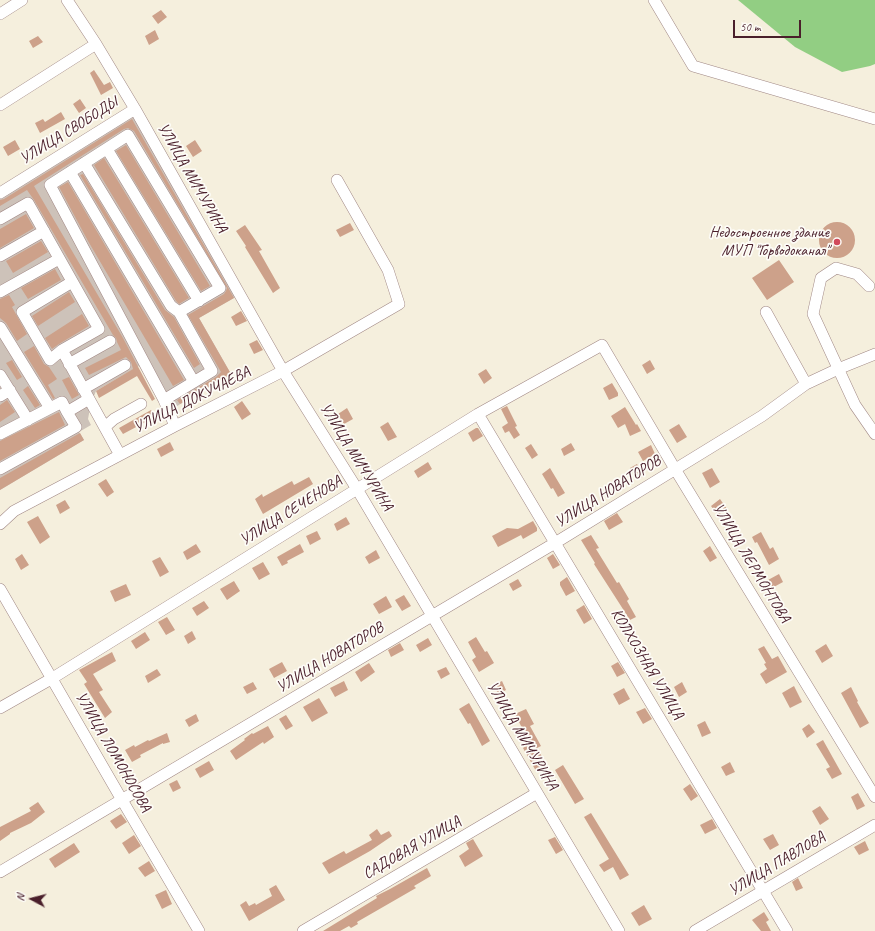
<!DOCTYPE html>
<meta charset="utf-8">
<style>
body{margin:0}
#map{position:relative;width:875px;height:931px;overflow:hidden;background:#f5efdd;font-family:Caveat,sans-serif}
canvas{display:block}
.north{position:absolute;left:12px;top:879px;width:40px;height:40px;-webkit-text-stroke:3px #fdfcf7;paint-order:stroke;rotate:277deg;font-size:11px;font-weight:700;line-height:16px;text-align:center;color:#4a1f2b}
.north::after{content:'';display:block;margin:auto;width:14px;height:18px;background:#4a1f2b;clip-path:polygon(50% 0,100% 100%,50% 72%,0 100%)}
.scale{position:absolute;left:733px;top:20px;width:68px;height:18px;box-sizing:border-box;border:2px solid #4a1f2b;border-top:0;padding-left:5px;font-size:12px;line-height:14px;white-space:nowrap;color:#4a1f2b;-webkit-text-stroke:3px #fdfcf7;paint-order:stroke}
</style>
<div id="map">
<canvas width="875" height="931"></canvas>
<div class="north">N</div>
<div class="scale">50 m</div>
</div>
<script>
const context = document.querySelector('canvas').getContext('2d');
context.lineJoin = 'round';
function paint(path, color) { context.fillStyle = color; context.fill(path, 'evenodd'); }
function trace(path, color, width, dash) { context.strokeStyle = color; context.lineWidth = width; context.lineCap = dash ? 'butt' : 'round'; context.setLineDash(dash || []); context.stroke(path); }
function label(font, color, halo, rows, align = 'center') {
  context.font = font + ' Caveat,sans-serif'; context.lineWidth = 3.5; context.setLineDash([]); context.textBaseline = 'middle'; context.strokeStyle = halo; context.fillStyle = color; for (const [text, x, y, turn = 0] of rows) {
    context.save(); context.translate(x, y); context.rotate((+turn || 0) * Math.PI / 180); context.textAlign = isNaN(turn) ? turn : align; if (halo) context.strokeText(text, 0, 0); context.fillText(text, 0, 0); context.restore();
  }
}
const industrial = new Path2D(`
 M134 116 239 295 199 318 231 374 167 412 139 366 96 391 91 403 88 419 91 425 79 432 84 440 0 490V196Z`);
const green = new Path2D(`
 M738 0H875V64L870 66 842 72 795 47Z`);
const building = new Path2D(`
 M161 10 167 17 158 24 152 16Z
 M155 30 159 39 149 45 145 36Z
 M38 36 43 42 33 48 29 41Z
 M94 70 104 85 110 82 113 88 101 95 90 73Z
 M80 99 86 108 79 113 73 104Z
 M61 112 65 119 40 133 35 123 43 119 45 122Z
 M132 119 234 298 199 318 231 374 180 404 177 400 216 377 221 372 188 315 224 294 226 291 227 288 134 131 128 128 124 129 34 186 123 338 155 399 152 401 137 376 99 398 96 391 133 369 131 362 126 357 89 375 85 368 121 350 117 342 116 338 113 335 34 200 27 190 0 206V200L4 199Z
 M15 140 20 149 8 156 3 147Z
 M195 140 202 151 193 157 186 146Z
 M126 145 210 286 201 291 116 151Z
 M104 158 189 298 179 304 176 301 94 165Z
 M83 174 165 310 174 317 200 364 194 368 80 175Z
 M68 182 184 380 173 386 88 241 59 187Z
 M26 214 34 228 0 248V229Z
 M819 240a18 18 0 1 1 36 0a18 18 0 1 1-36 0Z
 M350 223 354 230 340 237 336 230Z
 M245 225 262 250 259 251 280 288 273 293 245 247 246 246 236 231Z
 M41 241 48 252 13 273 6 261Z
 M779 260 794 282 767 300 752 278Z
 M55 269 61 280 28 299 21 288Z
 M69 292 75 302 38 326 32 316Z
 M9 295 15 305 12 307 27 334 17 341 6 323 0 318V299Z
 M241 311 247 321 236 326 231 317Z
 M82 314 89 326 59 344 52 349 45 338Z
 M257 340 263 350 254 354 249 344Z
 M34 346 44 364 49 367 57 379 48 385 55 398 53 399 24 352Z
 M12 360 22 377 17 380 6 363Z
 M650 360 655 369 647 374 642 365Z
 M486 369 492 378 484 384 478 374Z
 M69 377 79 395 72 399 62 380Z
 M612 383 618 393V396L609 400 603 388Z
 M28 386 40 405 35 408 23 390Z
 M7 400 15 412 0 422V405Z
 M242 401 251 414 242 420 234 407Z
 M507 406 517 426 515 427 520 435 514 439 509 431 505 433 502 427 508 423 501 409Z
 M625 407 636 425 637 424 641 431 630 436 625 424 618 428 611 416Z
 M347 408 353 419 344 424 338 414Z
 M151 410 155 417 123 434 119 428Z
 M59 412 65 425 0 461V441Z
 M388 422 397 437 388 441 380 427Z
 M679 424 687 437 677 443 669 430Z
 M476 428H478L483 436 473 442 468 433Z
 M80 433 84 440 0 490V478Z
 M170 442 174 450 161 457 157 449Z
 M571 443 575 450 564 456 561 449Z
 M531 444 538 455 532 459 525 448Z
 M651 445 655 454 643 461 638 452Z
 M428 462 432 469 418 478 414 471Z
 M637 464 644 476 637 480 630 468Z
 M550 468 565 493 558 497 553 488 551 489 542 474Z
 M712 468 720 482 710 488 702 473Z
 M309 477 313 484 263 514 255 499 262 494 263 497 292 481 294 485Z
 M106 479 114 492 107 497 98 484Z
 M720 499 727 509 718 515 711 506Z
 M65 500 70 508 60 514 56 505Z
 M617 513 623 522 609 530 604 521Z
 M38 516 50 537 40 544 27 522Z
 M346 517 350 524 337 531 334 524Z
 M533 521 537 528V531L523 539 521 535 498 547 492 536 507 528 518 529Z
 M317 531 321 539 310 545 306 536Z
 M761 532 770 549 773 547 779 559 769 565 757 542 755 543 752 537Z
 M591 535 599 548 596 549 617 583 619 582 629 599 627 601 636 617 630 620 594 564 595 563 581 540Z
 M196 544 201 552 187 560 183 552Z
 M300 544 304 552 287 561 288 563 282 566 277 557Z
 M710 546 717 558 710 562 703 551Z
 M376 550 380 558 369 564 365 557Z
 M22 554 29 565 21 570 15 559Z
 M553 554 560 565 553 569 547 558Z
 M160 557 169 572 160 577 152 561Z
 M263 562 270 574 259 580 252 568Z
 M779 574 783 582 772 588 768 580Z
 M567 577 575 591 566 596 560 585V582Z
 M518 579 522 586 513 591 509 584Z
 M234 581 240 591 227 600 220 589Z
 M126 584 131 595 115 602 110 591Z
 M404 595 411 606 402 611 395 600Z
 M386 596 392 607 379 614 373 604Z
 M204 601 209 608 197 616 192 608Z
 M584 605 592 619 584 624 576 610Z
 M167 617 175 630 166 635 158 622Z
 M192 631 196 639 188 644 184 636Z
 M145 632 150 640 136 649 131 641Z
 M476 637 485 652 487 651 494 663 479 672 472 660 476 657 468 642Z
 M428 638 432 645 420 652 416 645Z
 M400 643 404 650 391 657 388 650Z
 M826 644 833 656 822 663 815 651Z
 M764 646 772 659 778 656 787 672 766 684 760 674 767 669 764 664 766 663 758 649Z
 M112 652 116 661 93 674 103 690 99 692 112 712 105 718 84 684 87 682 79 670Z
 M282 662 287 671 274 678 269 669Z
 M618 662 625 673 617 677 611 666Z
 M369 663 375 672 361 682 355 672Z
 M446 667 450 674 441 679 437 671Z
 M157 669 161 675 148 683 145 676Z
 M344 681 348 690 335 697 330 688Z
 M502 681 506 690 498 694 494 685Z
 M253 682 257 689 247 694 243 687Z
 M682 682 687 692 679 697 674 687Z
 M794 686 802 702 790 708 782 693Z
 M851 687 858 701 857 702 869 723 860 728 841 693Z
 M624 688 630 699 619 705 613 694Z
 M319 698 328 713 312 722 303 707Z
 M469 703 490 741 482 746 470 723 468 724 459 709Z
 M645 708 652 719 643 724 636 712Z
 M526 709 534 724 530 726 541 746 537 748 547 765 536 771 523 748 528 745 526 741 528 740 515 714Z
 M196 714 199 721 189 727 185 720Z
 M286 715 293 726 286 730 279 719Z
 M705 721 711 733 702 737 697 725Z
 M809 724 815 732 807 738 802 729Z
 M268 726 274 737 264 744 263 742 236 760 230 751 245 740 244 739 252 733 253 734Z
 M167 733 170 742 163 744V743L140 755 141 757 132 762 125 750 134 745 135 747 148 740 149 741Z
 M823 740 842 774 832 779 826 769 830 767 816 744Z
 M209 761 214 770 200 778 195 769Z
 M730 762 735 772 726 776 721 767Z
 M563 765 584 799 575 804 555 770Z
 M177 780 181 788 173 792 169 784Z
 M690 784 698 796 691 801 683 789Z
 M858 793 865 806 857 810 851 797Z
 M38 802 45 812 31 823 10 833V834L0 841V827L31 811 29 808Z
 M820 806 829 819 820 825 812 811Z
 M591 813 629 875 620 880 613 867 604 872 599 865 609 859 584 817Z
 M121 814 127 822 116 829 110 821Z
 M712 819 717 828 705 834 700 825Z
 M377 829 381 835 389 831 392 836 370 851 329 874 322 863 344 851 346 854 372 840 369 835Z
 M773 834 779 845 770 850 763 839Z
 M134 835 141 846 129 854 122 843Z
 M555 837 563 850 556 854 548 840Z
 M473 839 483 856 465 867 459 856 469 849 466 843Z
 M865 841 869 850 859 855 854 847Z
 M74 843 80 852 55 868 49 859Z
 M149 861 155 871 145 877 138 868Z
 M427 868 431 876 414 886 416 888 357 922 358 924 351 928 349 926 340 931H323L377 898 376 896 390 889Z
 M798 878 803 888 796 891 792 882Z
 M276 885 285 900 249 921 240 905 246 901 249 906 255 903 256 905 272 896 269 889Z
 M166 890 172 904 162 909 155 895Z
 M644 905 652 919 639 926 631 913Z
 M764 912 769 920 766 922 771 931H761L752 920Z`);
const minor = new Path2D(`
 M67 0 96 44 135 109 283 371 357 489 619 931
 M654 0 693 66 875 119
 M0 14 22 0
 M0 105 96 44
 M107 149 199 301
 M84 163 171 306 179 312
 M70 172 194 382
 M0 193 135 109
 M0 219 28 203 99 329 62 350 120 455
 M0 256 44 231
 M869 286 857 274 836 268 821 278 813 314 855 405 875 434
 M0 292 59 259
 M766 312 806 384
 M0 327 50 408
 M62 350 50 360 22 312 72 282
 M69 364 110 341
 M0 375 28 420
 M83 389 125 365
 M0 396 10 390
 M164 400 212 371 179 312 220 288 128 135 50 185 164 400 175 426
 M478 414 787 931
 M105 427 114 419 141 404
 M0 434 62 402 67 412
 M0 469 76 427 67 412 89 399
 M0 524 14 511 175 426 283 371 399 304 388 270 337 180
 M0 589 122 800 199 931
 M0 708 51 679 478 414 602 345 675 469 875 797
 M0 872 555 543 762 416 806 384 838 369 875 354
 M303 931 537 793
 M695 931 875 825`);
const markers = [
 [837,242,4,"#d1495b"]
];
const streetNames = [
 ["УЛИЦА СВОБОДЫ",69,131,-32],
 ["УЛИЦА МИЧУРИНА",192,178,60],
 ["УЛИЦА ДОКУЧАЕВА",192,400,-27],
 ["УЛИЦА МИЧУРИНА",356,457,58],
 ["УЛИЦА НОВАТОРОВ",608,492,-32],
 ["УЛИЦА СЕЧЕНОВА",291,511,-32],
 ["УЛИЦА ЛЕРМОНТОВА",751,563,59],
 ["УЛИЦА НОВАТОРОВ",330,658,-31],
 ["КОЛХОЗНАЯ УЛИЦА",647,664,59],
 ["УЛИЦА МИЧУРИНА",522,736,59],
 ["УЛИЦА ЛОМОНОСОВА",113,752,60],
 ["САДОВАЯ УЛИЦА",412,848,-30],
 ["УЛИЦА ПАВЛОВА",777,864,-31]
];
const poiNames = [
 ["Недостроенное здание",829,233],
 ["МУП \"Горводоканал\"",829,251]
];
paint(industrial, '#cdc2b9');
paint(green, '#92ce83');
paint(building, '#cda18a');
trace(minor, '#a08784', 12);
trace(minor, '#fff', 11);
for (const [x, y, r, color] of markers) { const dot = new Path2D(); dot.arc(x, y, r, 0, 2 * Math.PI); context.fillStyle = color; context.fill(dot); trace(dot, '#fdfcf7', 1.5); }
label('16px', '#4a1f2b', '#fdfcf7', streetNames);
label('16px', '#4a1f2b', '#fdfcf7', poiNames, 'right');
</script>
